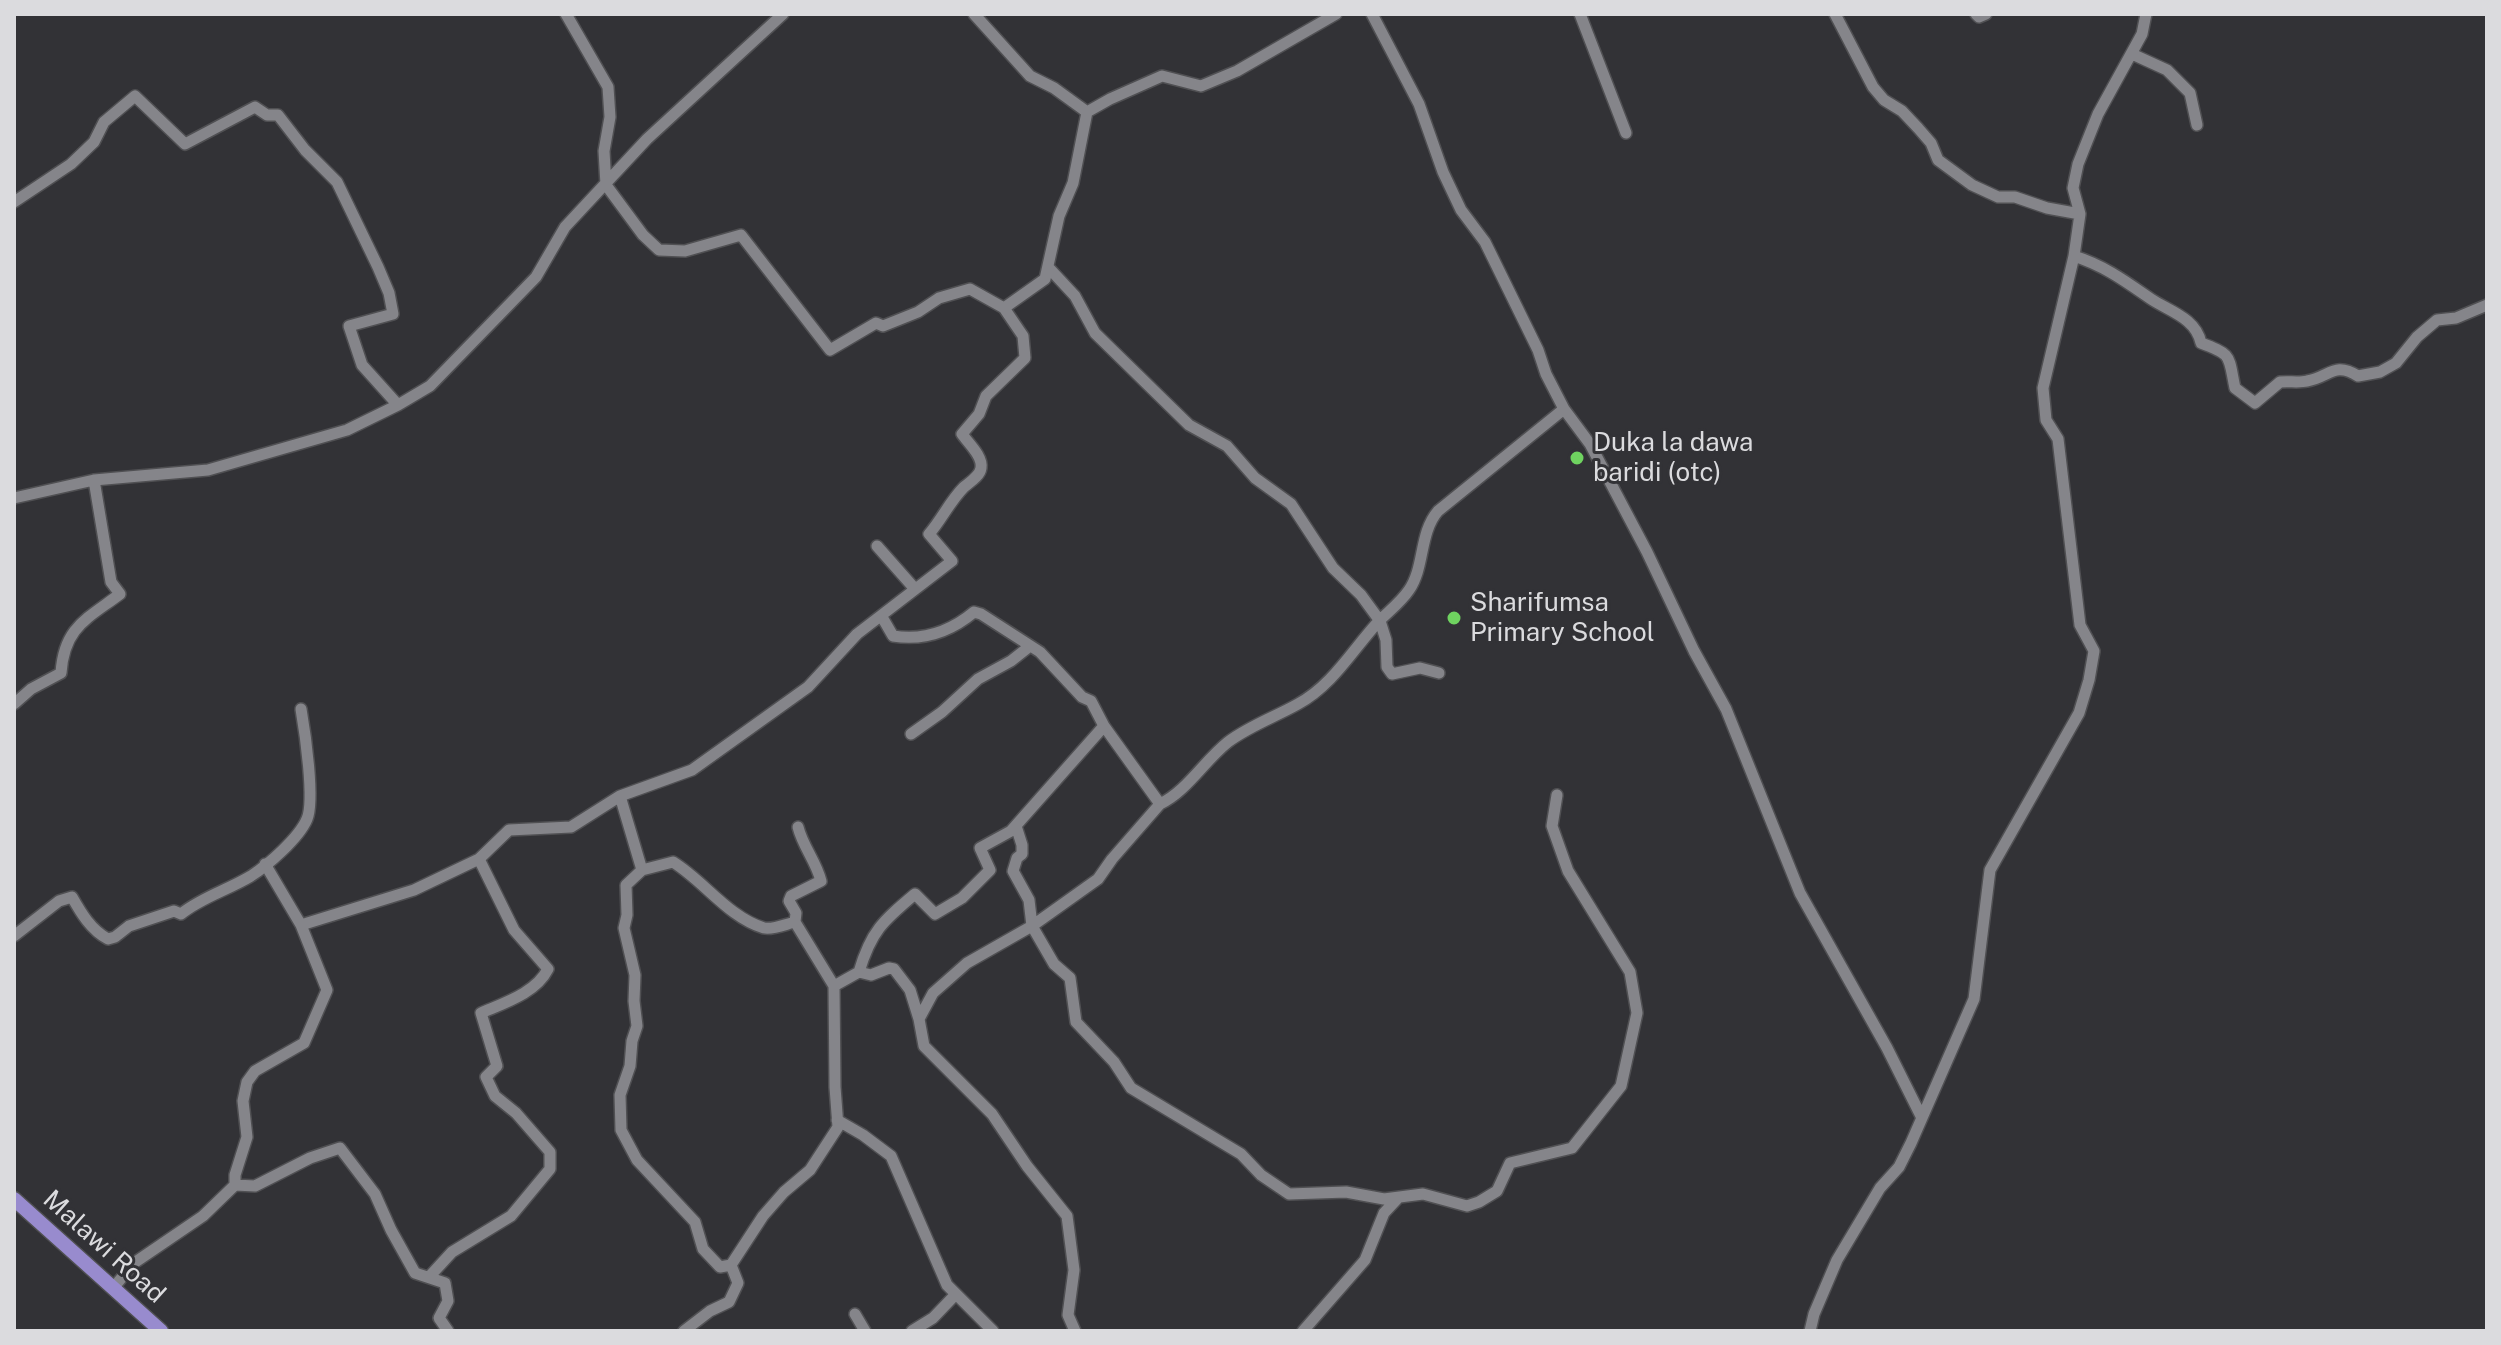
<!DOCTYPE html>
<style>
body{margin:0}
#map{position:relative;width:2501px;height:1345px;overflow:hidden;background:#323236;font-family:"Public Sans",sans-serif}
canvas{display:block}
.frame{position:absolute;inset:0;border:16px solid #dbdbde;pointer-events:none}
</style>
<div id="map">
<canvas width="2501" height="1345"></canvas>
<div class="frame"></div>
</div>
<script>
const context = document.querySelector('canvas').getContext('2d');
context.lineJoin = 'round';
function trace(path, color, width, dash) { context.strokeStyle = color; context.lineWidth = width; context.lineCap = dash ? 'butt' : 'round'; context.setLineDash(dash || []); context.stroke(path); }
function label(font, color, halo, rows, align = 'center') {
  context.font = font + ' "Public Sans",sans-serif'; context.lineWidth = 6; context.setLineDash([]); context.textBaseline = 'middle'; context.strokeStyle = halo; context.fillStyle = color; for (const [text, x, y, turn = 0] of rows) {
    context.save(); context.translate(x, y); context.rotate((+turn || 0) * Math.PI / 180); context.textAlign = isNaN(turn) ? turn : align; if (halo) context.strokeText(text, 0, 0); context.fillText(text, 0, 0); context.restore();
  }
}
const minor = new Path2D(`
 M566 14 608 87 610 117 604 151 606 185 643 235 659 250 685 251 741 235 830 350 876 323 883 326 918 312 939 298 970 289 1004 308 1045 279 1059 216 1073 183 1087 112
 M974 14 1030 76 1054 88 1087 112
 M1372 14 1419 104 1443 172 1461 210 1485 242 1538 350 1546 374 1564 409 1590 444 1647 552 1694 651 1726 709 1800 893 1887 1048 1922 1118
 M1580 14 1626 133
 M1835 14 1873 87 1884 100 1902 111 1918 128 1931 143 1938 160 1972 185 1998 197H2015L2047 208 2080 214
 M1976 14 1979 17 1986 14
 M2132 54 2167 70 2190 93 2197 125
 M1087 112 1110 99 1162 76 1201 86 1237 71 1336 14
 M14 202 71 164 94 142 104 122 135 96 185 144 255 107 267 115H278L305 150 337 182 378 267 389 293 393 314 349 326 362 365 398 405
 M2074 256C2105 266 2125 281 2151 299 2169 311 2196 318 2201 343 2233 355 2228 355 2235 388L2255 403 2280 382C2289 381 2299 383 2307 381 2330 377 2334 361 2358 376L2380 372 2396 363 2417 337 2437 320 2456 318 2487 305
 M1048 267 1075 296 1095 333 1189 425 1227 446 1255 478 1291 504 1333 568 1361 595 1380 621 1386 640 1387 667 1392 674 1420 668 1439 673
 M14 498 94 480 208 470 347 430 398 405 430 386 536 277 565 227 647 139 783 14
 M877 546 915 589
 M14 704 31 689 61 673C64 627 87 619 120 594L111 582 94 480
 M911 734 942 712 978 679 1011 661 1030 646
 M620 796 642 870 673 862C704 881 728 917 764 928 773 930 786 924 795 922
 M1160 804C1187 791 1204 761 1228 742 1249 726 1275 717 1298 704 1333 685 1353 649 1379 621 1389 611 1401 602 1409 590 1425 567 1419 533 1438 511L1564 409
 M1016 826 1022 845V854L1017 858 1013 871 1029 900 1032 926 1054 964 1070 978 1076 1022 1114 1062 1131 1088 1241 1154 1261 1175 1289 1194 1346 1192 1384 1199 1423 1194 1467 1206 1479 1202 1497 1191 1510 1163 1572 1148 1621 1086 1637 1013 1630 972 1568 871 1552 826 1557 795
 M265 864 301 925 414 890 479 859 509 830 571 827 620 796 692 770 808 687 857 634 952 561 929 534C942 519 950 501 964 487 970 482 980 476 981 468 983 456 968 443 962 434L979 414 986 396 1025 358 1023 336 1004 308
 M642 870 626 885 627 915 624 928 635 975 634 1001 637 1026 632 1041 630 1066 620 1095 621 1130 637 1160 695 1222 703 1249 720 1267 731 1265 738 1283 729 1302 710 1311 684 1331
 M14 936 59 901 72 897C81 913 91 930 108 939L115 937 129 926 174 911 181 914C202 897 228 890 251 876 268 865 299 838 307 819 315 800 305 732 301 709
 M859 972 871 975 889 968 894 969 910 990 919 1019
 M834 986 859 972C871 931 883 921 915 894L935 914 962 898 990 870 980 848 1011 831 1104 726 1091 701 1082 697 1040 652 981 614 974 612C950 632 924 641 893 636L882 617
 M837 1120 863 1135 891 1156 947 1285 993 1331
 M235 1185 255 1186 310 1158 340 1148 375 1194 391 1230 415 1273 445 1283 448 1301 439 1318 448 1331
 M731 1265 763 1216 784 1192 810 1170 838 1127 835 1087 834 986 795 922 796 913 789 901 791 896 821 881C816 861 803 847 798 827
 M429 1277 452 1252 511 1216 550 1169V1152L516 1113 495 1096 486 1077 497 1066 481 1013C504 1003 536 993 548 969L514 930 479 859
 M114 1287 134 1263 203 1216 235 1185V1175L247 1137 243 1101 247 1082 255 1071 304 1043 327 990 301 925
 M855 1314 865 1331
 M912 1331 933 1318 956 1294
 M1075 1331 1068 1315 1074 1270 1067 1216 1027 1166 992 1114 924 1046 919 1019 933 993 967 963 1032 926 1098 879 1112 859 1160 804 1104 726
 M1303 1331 1365 1260 1384 1213 1398 1198
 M1810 1331 1814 1314 1837 1260 1880 1188 1899 1167 1911 1143 1974 999 1990 870 2079 713 2089 680 2094 651 2080 625 2058 439 2046 420 2043 388 2074 256 2080 214 2073 188 2078 164 2098 114 2142 34 2146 14`);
const major = new Path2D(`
 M14 1199 161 1331`);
const markers = [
 [1577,458,8,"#6fd360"],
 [1454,618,8,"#6fd360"]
];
const poiNames = [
 ["Duka la dawa",1593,443],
 ["baridi (otc)",1593,473],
 ["Sharifumsa",1470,603],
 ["Primary School",1470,633]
];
const streetNames = [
 ["Malawi Road",104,1247,42]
];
trace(minor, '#505053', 14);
trace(major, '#505053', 17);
trace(minor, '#85858a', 11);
trace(major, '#988bce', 14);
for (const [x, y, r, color] of markers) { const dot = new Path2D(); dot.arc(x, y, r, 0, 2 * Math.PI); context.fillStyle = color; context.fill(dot); trace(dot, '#323236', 3); }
label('26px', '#dbdbde', '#323236', poiNames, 'left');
label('26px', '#dbdbde', '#323236', streetNames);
</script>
